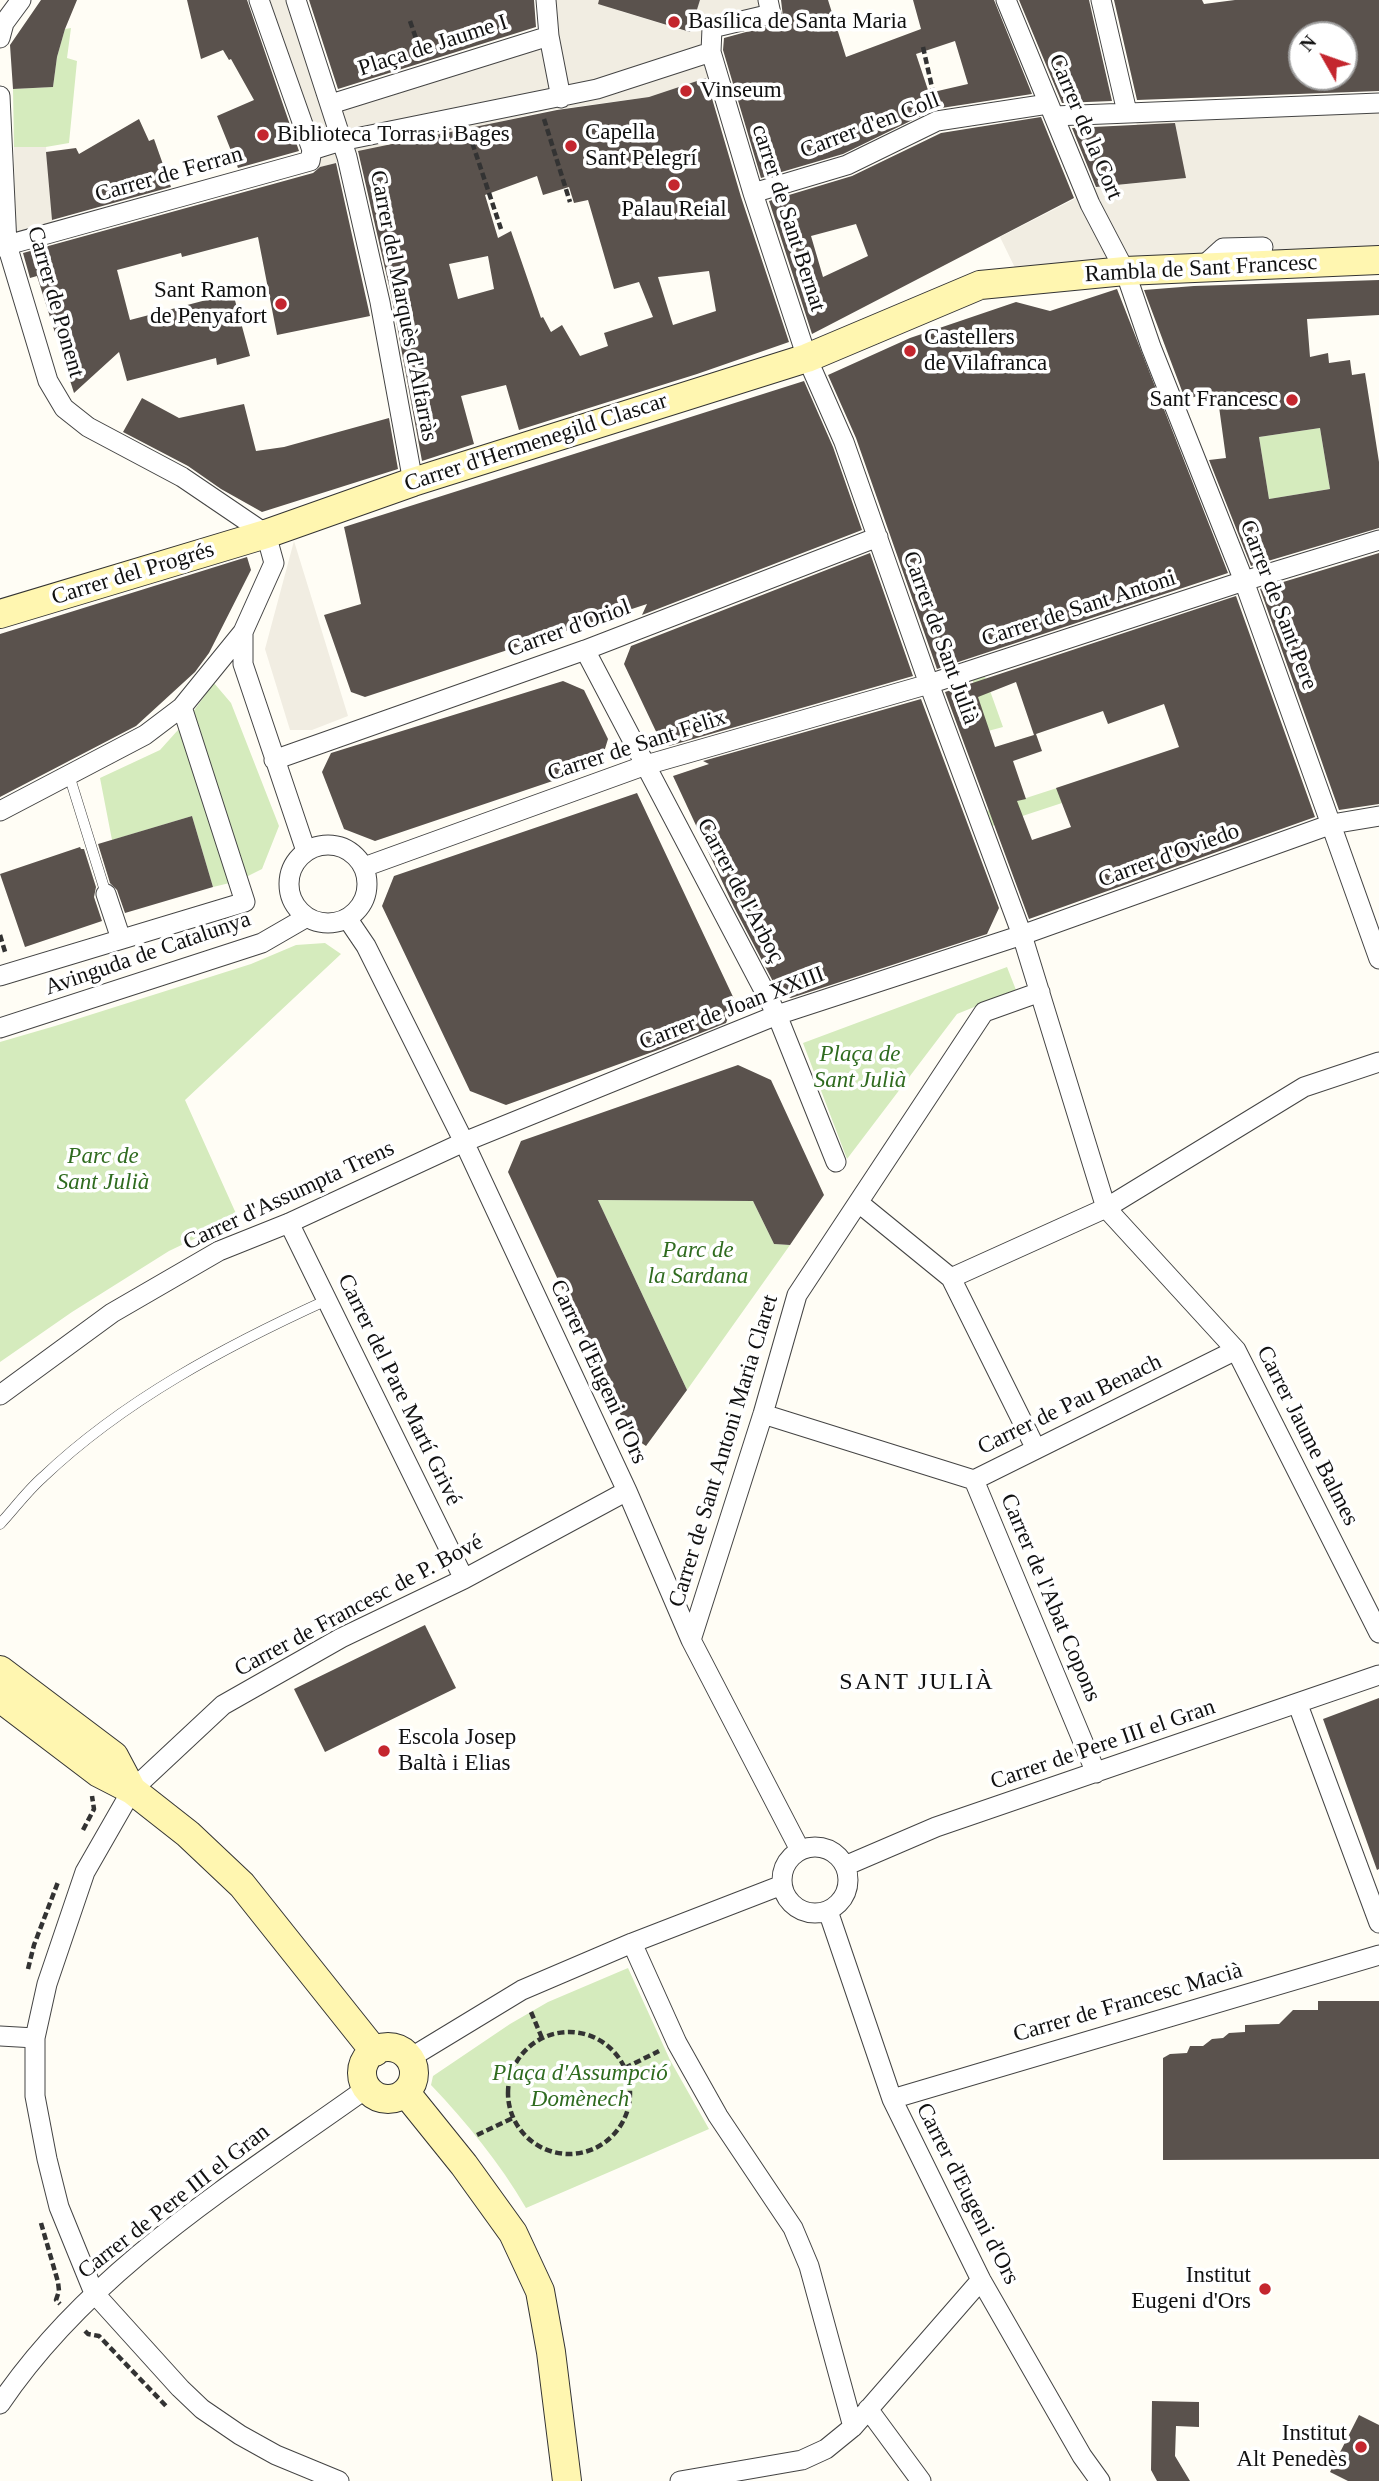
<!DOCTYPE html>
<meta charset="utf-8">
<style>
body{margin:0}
#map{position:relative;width:1379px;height:2481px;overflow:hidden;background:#fffdf5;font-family:"Times New Roman",serif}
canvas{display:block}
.north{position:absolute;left:1288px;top:21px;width:70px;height:70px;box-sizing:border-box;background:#fff;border:2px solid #a0a0a0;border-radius:50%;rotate:310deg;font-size:19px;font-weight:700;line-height:28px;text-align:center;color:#111}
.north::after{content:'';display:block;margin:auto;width:24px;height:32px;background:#c4262e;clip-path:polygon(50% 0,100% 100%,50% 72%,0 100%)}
</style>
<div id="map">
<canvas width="1379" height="2481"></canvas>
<div class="north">N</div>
</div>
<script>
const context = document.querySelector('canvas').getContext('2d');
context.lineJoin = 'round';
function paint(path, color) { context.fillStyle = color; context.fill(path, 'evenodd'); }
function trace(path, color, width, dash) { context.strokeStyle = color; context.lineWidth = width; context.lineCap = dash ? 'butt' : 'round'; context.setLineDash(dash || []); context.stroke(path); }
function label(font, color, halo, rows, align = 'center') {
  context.font = font + ' "Times New Roman",serif'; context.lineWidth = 7; context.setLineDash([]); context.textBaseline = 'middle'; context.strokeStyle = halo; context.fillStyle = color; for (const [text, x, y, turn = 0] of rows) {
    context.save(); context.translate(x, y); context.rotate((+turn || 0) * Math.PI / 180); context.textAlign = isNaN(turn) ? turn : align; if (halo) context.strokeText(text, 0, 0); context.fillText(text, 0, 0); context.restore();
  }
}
const green = new Path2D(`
 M71 28 67 58 77 61 69 143 40 148 14 147 13 89 53 87 57 57 65 29Z
 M1320 428 1330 489 1269 499 1259 437Z
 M984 674 1003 727 988 731 972 678Z
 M214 683 231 703 279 826 262 869 238 881 213 887 192 816 112 840 100 778 160 750 187 720Z
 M1057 788 1062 803 992 826 986 811Z
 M325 943 341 954 185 1100 238 1218 169 1251 72 1312 0 1362V1042L55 1026 251 964 296 945Z
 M1007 967 1016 990 957 1014 847 1159 803 1043Z
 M598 1200 753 1201 774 1244 790 1245 687 1390Z
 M628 1968 670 2060 709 2129 526 2208C499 2162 468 2124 431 2085L433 2076 510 2024 548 2002Z`);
const plaza = new Path2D(`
 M249 0H306L338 96 541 31 536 0H623L620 11 689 32 700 0H775L779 21 715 38 713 76 649 97 544 111 472 129 352 153 342 161 310 170 309 153 272 71 255 10Z
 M1379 94V251L1017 272 1000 237 1098 187 1185 178 1175 122 1139 131 1134 116Z
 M14 147H46L53 225 15 235Z
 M294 541 348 716 312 730H290L265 649Z`);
const building = new Path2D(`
 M41 0H77L65 29 57 57 53 87 13 89 10 45Z
 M187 0H247L299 151 238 168 217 116 254 100 231 59 229 60 223 50 201 59Z
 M309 0H534L536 27 338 89Z
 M599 0H700L690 32 598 4Z
 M781 0H828L846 57 921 29 913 0H994L1032 94 935 109 843 154 761 178 723 50 724 38 779 23 783 17ZM955 41 968 84 929 93 916 54Z
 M1019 0H1089L1112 101 1062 103Z
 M1114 0H1202L1204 4 1235 0H1379V91L1137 100ZM1302 35H1344V77H1302Z
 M706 78 741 197 789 342 697 374 519 430 506 385 461 396 474 444 422 461 392 299 358 151 557 110 649 97ZM537 176 543 195 569 187 574 203 588 200 614 289 639 282 653 317 604 333 608 346 580 356 562 325 551 332 543 317 541 318 511 231 498 238 485 195ZM488 256 494 289 458 299 449 264ZM709 271 716 311 673 325 658 277Z
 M1041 117 1074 198 812 334 769 201 852 176 941 133ZM856 224 868 256 823 277 811 236Z
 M139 119 149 141 154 139 171 187 52 220 46 152 76 148 79 154Z
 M1175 123 1186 178 1096 187 1072 128Z
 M336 163 370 316 277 335 258 237 182 257 181 253 117 270 130 320 233 293 250 356 217 365 216 358 127 381 119 352 74 393 37 276 30 278 23 253 313 173 320 167Z
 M1379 280V315L1307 319 1310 357 1328 353 1329 363 1350 360 1352 375 1365 373 1379 462V528L1251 566 1209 460 1226 458 1217 392 1185 399 1144 290 1194 286ZM1320 428 1330 489 1269 499 1259 437Z
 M1117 289 1228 573 937 669 856 438 828 375 910 338 1016 302 1050 311Z
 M804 381 833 447 862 530 642 615 647 604 365 697 351 692 324 615 361 604 344 527Z
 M142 398 179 418 244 404 256 451 284 447 389 418 398 469 262 512 221 489 188 466 123 432Z
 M870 553 913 676 669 746 661 742 624 664 631 646Z
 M1379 553V804L1339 810 1260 589Z
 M247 557 251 570 209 653 195 672 136 726 0 797V634Z
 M1236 596 1315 817 1029 919 945 692ZM1016 682 1034 735 995 747 978 697ZM1164 704 1179 747 1056 788 1071 827 1032 840 1017 801 1026 799 1013 761 1042 751 1036 734 1103 711 1108 724Z
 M563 681 584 690 608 739 600 765 375 841 344 829 322 772 331 753Z
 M921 699 999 908 987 934 791 998 779 993 734 907 673 776 709 764 703 761Z
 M637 793 735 1001 726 1023 658 1050 506 1105 470 1091 382 906 394 876Z
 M192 816 213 887 125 913 117 890 110 883 98 844Z
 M80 847 81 849H84L96 887 94 897 102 921 25 947 0 874Z
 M738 1065 771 1080 824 1195 790 1245 774 1244 753 1201 598 1200 687 1390 646 1446 630 1435 508 1172 521 1141Z
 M425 1625 456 1688 325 1752 294 1689Z
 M1379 1698V1869L1377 1870 1323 1719Z
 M1318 2001H1379V2159L1163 2160V2058L1170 2054 1187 2053 1190 2046H1203L1212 2039 1223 2038 1229 2033 1245 2032V2025L1279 2024 1293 2010H1318Z
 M1152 2401 1199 2402V2427L1176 2426 1175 2456 1190 2481H1157L1151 2470Z
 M1359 2415 1379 2425V2481H1348L1330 2472Z`);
const path = new Path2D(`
 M410 21 422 56
 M923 47 933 92
 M544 119 570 202
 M469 133 501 229
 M0 935 6 955
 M83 1830 94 1809 92 1796
 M28 1969 34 1945 58 1882
 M531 2012 542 2038
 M508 2093a61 61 0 1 1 122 0a61 61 0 1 1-122 0Z
 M625 2068 659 2051
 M477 2135 513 2118
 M41 2223 58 2282 59 2291 56 2300 60 2304
 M85 2331 88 2334 99 2336 167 2407`);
const lane = new Path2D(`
 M69 775 106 894
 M0 1524C14 1509 27 1491 43 1477 124 1400 226 1346 327 1300`);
const street = new Path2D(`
 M259 0 312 150
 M296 0 347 157 380 302 413 482
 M546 0 549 36 561 98
 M768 0 771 14 712 28 711 52 753 193 807 358 844 442 929 684 1022 935 1106 1208 1236 1350 1379 1633
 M1006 0 1090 204 1125 271 1151 347 1244 581 1379 959
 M1101 0 1127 112
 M0 38 4 23 21 0
 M0 96 7 245 48 381 64 408 88 427 182 477 266 534 274 563 243 632V664L306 851
 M331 104 549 36
 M1054 116 1379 103
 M753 193 847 165 937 121 1048 104
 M0 247 310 161 312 150 341 141 597 89 711 52
 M1202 267 1223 248 1263 247
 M585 650 777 1015 836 1162
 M274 760 585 650 878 537
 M0 811 145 735 182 707 243 632
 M289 884a39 39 0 1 1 78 0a39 39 0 1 1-78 0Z
 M364 867 646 765 929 684 1244 581 1379 540
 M106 894 121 939
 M347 918 366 946 464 1142 627 1491 691 1640 800 1850
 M0 976 245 902 182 707
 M0 1028 262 943 307 917
 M859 1203 951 1278 1036 1449
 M289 1223 464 1579
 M951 1278 1106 1208 1304 1087 1379 1062
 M0 1395 112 1313 219 1251 289 1223 464 1142 777 1015 1022 935 1332 824 1379 816
 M763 1414 974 1480 1236 1350
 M974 1480 1096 1773
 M691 1640 763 1414 797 1295 984 1012 1040 992
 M1298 1705 1379 1923
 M782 1880a33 33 0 1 1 66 0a33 33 0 1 1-66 0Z
 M845 1866 936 1827 1379 1675
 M828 1911 892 2099 981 2280 1082 2456 1100 2481
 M632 1943 677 2043 718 2116 793 2228 809 2266 853 2427
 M0 2036 35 2038
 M410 2058 522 1990 632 1943 782 1885
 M892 2099 1379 1955
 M0 2404C91 2269 237 2181 367 2088
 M868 2409 921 2481
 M339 2481 276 2455 240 2435 202 2409 180 2388 94 2293 59 2207 47 2159 35 2096V2038L47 1984 85 1872 132 1790 223 1705 341 1638 464 1579 627 1491
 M680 2481 802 2460 826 2449 853 2427 981 2280`);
const secondary = new Path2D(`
 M0 614 266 534 413 482 807 358 980 285 1125 271 1379 260
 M0 1670 114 1756 132 1790
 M0 1698 99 1773 132 1790 188 1834 242 1885 375 2052
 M362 2073a26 26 0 1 1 52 0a26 26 0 1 1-52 0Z
 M406 2093 464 2165 513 2233 540 2291 551 2352 567 2481`);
const markers = [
 [674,22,7,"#c4262e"],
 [686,91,7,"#c4262e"],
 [263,135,7,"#c4262e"],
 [571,146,7,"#c4262e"],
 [674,185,7,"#c4262e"],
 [281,304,7,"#c4262e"],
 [910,351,7,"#c4262e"],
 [1292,400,7,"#c4262e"],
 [384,1751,7,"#c4262e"],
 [1265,2289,7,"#c4262e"],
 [1361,2447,7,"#c4262e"]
];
const poiNames = [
 ["Basílica de Santa Maria",688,22],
 ["Vinseum",700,91],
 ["Capella",585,133],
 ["Sant Pelegrí",585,159],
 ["Biblioteca Torras i Bages",277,135],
 ["Palau Reial",674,210,"center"],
 ["Sant Ramon",267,291,"right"],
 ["de Penyafort",267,317,"right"],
 ["Castellers",924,338],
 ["de Vilafranca",924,364],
 ["Sant Francesc",1278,400,"right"],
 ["Escola Josep",398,1738],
 ["Baltà i Elias",398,1764],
 ["Institut",1251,2276,"right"],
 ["Eugeni d'Ors",1251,2302,"right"],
 ["Institut",1347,2434,"right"],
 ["Alt Penedès",1347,2460,"right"]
];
const streetNames = [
 ["Plaça de Jaume I",433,46,-18],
 ["Carrer d'en Coll",870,126,-21],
 ["Carrer de la Cort",1085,127,67],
 ["Carrer de Ferran",169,175,-16],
 ["carrer de Sant Bernat",788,218,72],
 ["Rambla de Sant Francesc",1201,269,-3],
 ["Carrer de Ponent",55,302,74],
 ["Carrer del Marquès d'Alfarràs",403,306,79],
 ["Carrer d'Hermenegild Clascar",536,443,-18],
 ["Carrer del Progrés",133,574,-17],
 ["Carrer de Sant Pere",1278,605,69],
 ["Carrer de Sant Antoni",1079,609,-18],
 ["Carrer d'Oriol",569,629,-20],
 ["Carrer de Sant Julià",940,638,70],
 ["Carrer de Sant Fèlix",637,746,-18],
 ["Carrer d'Oviedo",1169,856,-20],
 ["Carrer de l'Arboç",740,891,62],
 ["Avinguda de Catalunya",148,954,-19],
 ["Carrer de Joan XXIII",732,1009,-21],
 ["Carrer d'Assumpta Trens",289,1196,-25],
 ["Carrer d'Eugeni d'Ors",598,1372,65],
 ["Carrer del Pare Martí Grivé",399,1390,64],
 ["Carrer de Pau Benach",1070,1405,-26],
 ["Carrer Jaume Balmes",1307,1436,63],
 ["Carrer de Sant Antoni Maria Claret",724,1451,-73],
 ["Carrer de l'Abat Copons",1050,1598,67],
 ["Carrer de Francesc de P. Bové",359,1606,-28],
 ["Carrer de Pere III el Gran",1103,1745,-19],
 ["Carrer de Francesc Macià",1128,2003,-16],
 ["Carrer d'Eugeni d'Ors",967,2194,63],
 ["Carrer de Pere III el Gran",174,2202,-38]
];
const parkNames = [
 ["Plaça de",860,1055],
 ["Sant Julià",860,1081],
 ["Parc de",103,1157],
 ["Sant Julià",103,1183],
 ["Parc de",698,1251],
 ["la Sardana",698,1277],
 ["Plaça d'Assumpció",580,2074],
 ["Domènech",580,2100]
];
const neighbourhoodNames = [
 ["SANT JULIÀ",917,1683]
];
paint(green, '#d5ebbd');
paint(plaza, '#f1ede2');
paint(building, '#5a524d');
trace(lane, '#444', 11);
trace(street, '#444', 21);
trace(secondary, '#333', 30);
trace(path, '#333', 4.5, [7, 3.5]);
trace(lane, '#fff', 10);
trace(street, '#fff', 19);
trace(secondary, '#fff6b0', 28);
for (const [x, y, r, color] of markers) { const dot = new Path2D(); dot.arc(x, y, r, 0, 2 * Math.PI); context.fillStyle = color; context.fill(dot); trace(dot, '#fff', 2.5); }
label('23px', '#111', '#fff', poiNames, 'left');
label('23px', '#111', '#fff', streetNames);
label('italic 23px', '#2f6b1f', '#fff', parkNames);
context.letterSpacing = '2px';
label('24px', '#111', '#fff', neighbourhoodNames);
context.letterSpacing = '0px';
</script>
